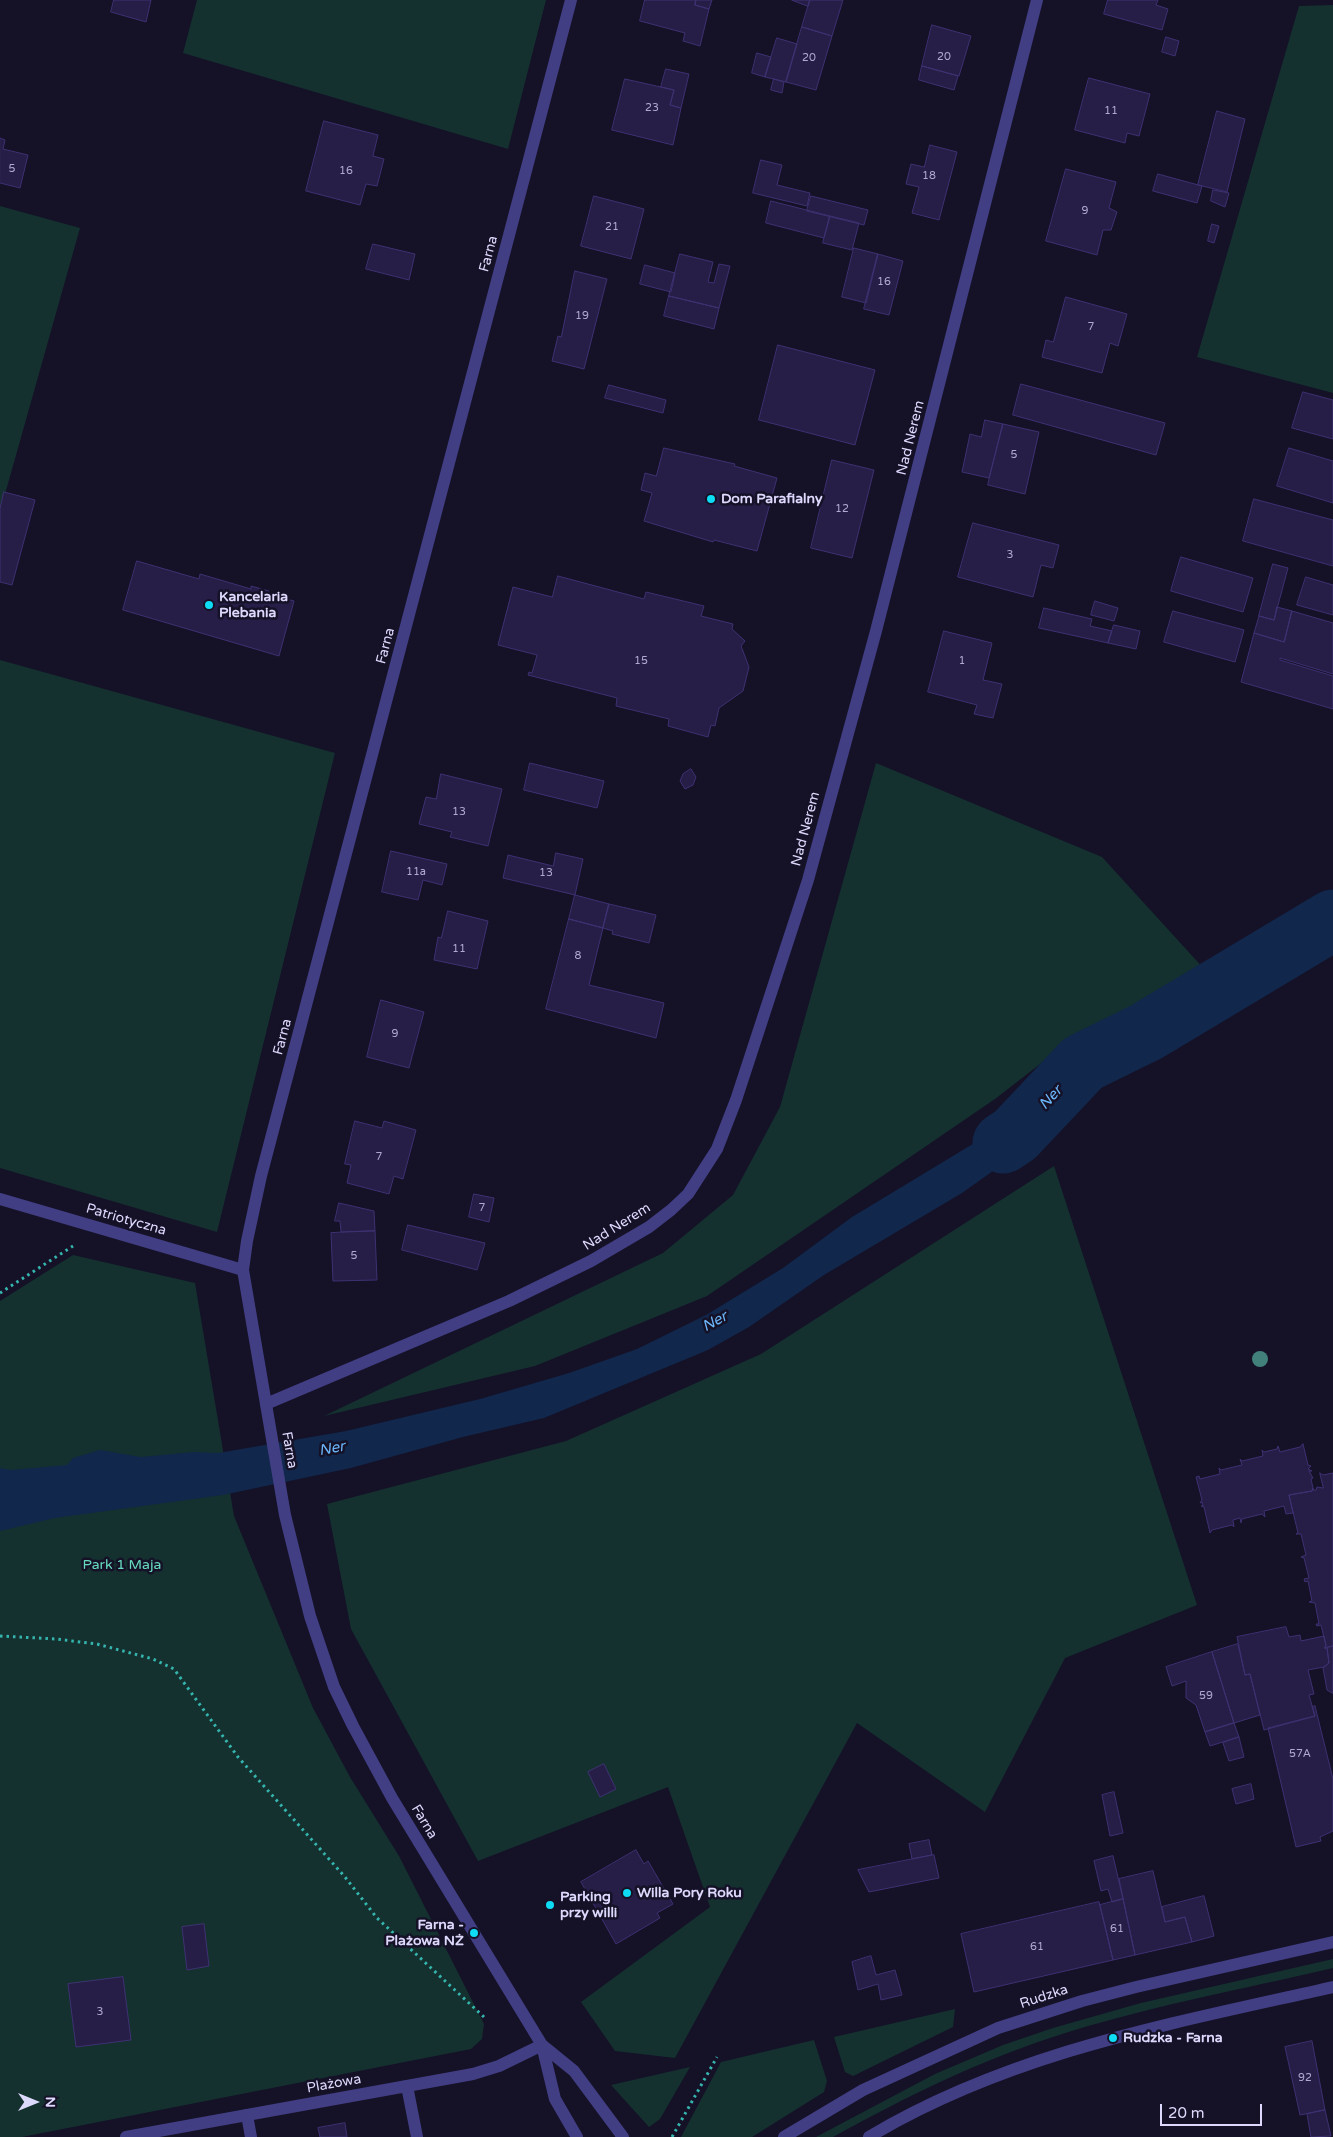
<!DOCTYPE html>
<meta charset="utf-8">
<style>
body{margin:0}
#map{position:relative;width:1333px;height:2137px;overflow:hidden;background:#151127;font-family:"Varela Round",sans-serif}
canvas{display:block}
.north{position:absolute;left:10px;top:2077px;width:50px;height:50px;-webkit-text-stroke:4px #151127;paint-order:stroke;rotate:90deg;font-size:14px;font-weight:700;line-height:20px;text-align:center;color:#ddd9fd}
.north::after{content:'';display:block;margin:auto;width:18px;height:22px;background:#ddd9fd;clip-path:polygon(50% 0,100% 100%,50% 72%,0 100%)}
.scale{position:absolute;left:1160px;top:2104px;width:102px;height:22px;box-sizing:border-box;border:2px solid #ddd9fd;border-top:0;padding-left:6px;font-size:15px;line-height:18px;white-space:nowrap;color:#ddd9fd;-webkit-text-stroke:4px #151127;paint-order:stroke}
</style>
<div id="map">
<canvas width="1333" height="2137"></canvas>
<div class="north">N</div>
<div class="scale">20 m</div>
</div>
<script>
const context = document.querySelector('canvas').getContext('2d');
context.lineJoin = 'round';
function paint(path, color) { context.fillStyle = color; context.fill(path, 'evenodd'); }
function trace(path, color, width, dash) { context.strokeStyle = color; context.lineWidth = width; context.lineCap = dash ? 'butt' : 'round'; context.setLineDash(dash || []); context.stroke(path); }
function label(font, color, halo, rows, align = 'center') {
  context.font = font + ' "Varela Round",sans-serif'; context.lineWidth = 5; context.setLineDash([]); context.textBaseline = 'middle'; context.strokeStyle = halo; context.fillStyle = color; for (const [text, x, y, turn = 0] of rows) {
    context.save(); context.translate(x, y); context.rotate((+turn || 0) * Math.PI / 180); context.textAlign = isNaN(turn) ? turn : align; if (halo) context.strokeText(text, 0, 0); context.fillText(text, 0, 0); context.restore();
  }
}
const green = new Path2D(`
 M197 0H546L508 149 183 53Z
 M1333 5V393L1197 357 1299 6Z
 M0 206 80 228 0 512Z
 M0 660 335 753 217 1232 0 1168Z
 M876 763 1102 857 1206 971 1066 1044 995 1099 707 1296 535 1366 324 1416 663 1253 733 1195 780 1107Z
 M1054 1166 1197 1605 1065 1658 985 1812 857 1723 675 2058 615 2051 581 2002 710 1907 668 1787 478 1861 351 1629 327 1504 566 1441 761 1354Z
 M73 1255 195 1283 234 1516 313 1708 350 1777 399 1856 484 2024 482 2039 471 2049 22 2137H0V1301Z
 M1333 1959V1968C1240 1990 1144 2007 1053 2037 976 2062 904 2098 833 2137H816L935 2074 1003 2045 1053 2028 1141 2003Z
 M955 2009 953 2027 853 2076 845 2072 834 2037Z
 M814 2040 827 2081 824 2092 752 2137H681L721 2062Z
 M690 2067 660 2119 649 2127 611 2085Z`);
const water = new Path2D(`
 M1062 1080 1072 1103 1034 1142 962 1193 824 1275 749 1327 708 1350 544 1418 463 1437 351 1468 223 1495 55 1518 0 1531V1468L12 1470 67 1465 73 1458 100 1450 141 1457 194 1452 218 1453 346 1431 480 1399 569 1373 637 1349 706 1315 783 1268 852 1217 1014 1119Z`);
const river = new Path2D(`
 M1003 1143 1015 1135 1083 1063 1146 1032 1333 920`);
const building = new Path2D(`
 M114 0H151L146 22 111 12Z
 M645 0H696L695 5 709 9 700 46 683 41 685 33 640 21Z
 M696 0H712L709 9 695 5Z
 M792 0H810L808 6Z
 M810 0H843L832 36 802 27Z
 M1108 0H1158L1156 5 1168 9 1162 30 1104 14Z
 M932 25 971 36 959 76 922 66Z
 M802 27 832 36 816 90 786 82Z
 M1166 37 1179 41 1175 56 1162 52Z
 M777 38 797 44 786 82 765 77Z
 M757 53 771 57 765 77 752 73Z
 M922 66 958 76 954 90 919 80Z
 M666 69 689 74 681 108 670 105 674 90 661 87Z
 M1089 78 1150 94 1139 136 1127 133 1125 143 1075 130Z
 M625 79 674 90 670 105 681 108 673 145 612 130Z
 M774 79 784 82 782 93 771 90Z
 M1217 111 1245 119 1227 192 1198 185Z
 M324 121 378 135 373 156 384 159 377 186 366 184 360 205 306 191Z
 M0 138 5 140 3 149 28 155 20 188 0 183Z
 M930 145 957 152 939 220 912 213 919 187 906 184 911 164 924 167Z
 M761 160 782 165 777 185 810 193 807 206 753 193Z
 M1066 169 1116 182 1109 208 1117 212 1111 230H1103L1097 255 1046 241Z
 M1158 174 1202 186 1197 203 1153 191Z
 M1213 190 1229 193 1225 207 1211 201Z
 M594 196 644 209 631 259 581 246Z
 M811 196 868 210 864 225 807 211Z
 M771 201 830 216 824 238 766 223Z
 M830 216 859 223 852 250 823 243Z
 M1212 224 1219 226 1214 243 1208 241Z
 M373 244 415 254 409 280 366 269Z
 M854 248 878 254 866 303 842 297Z
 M680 254 713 262 708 282 714 283 719 264 730 266 719 308 669 296Z
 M878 254 903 261 889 315 864 309Z
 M645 265 675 273 671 292 640 284Z
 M575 271 607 279 584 369 552 361 558 336 561 337Z
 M669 296 719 308 714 329 664 316Z
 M1066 297 1127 314 1118 346 1110 343 1102 373 1042 357 1046 340 1053 342Z
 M778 345 875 370 855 445 759 420Z
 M1021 384 1165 423 1156 455 1013 415Z
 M609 385 666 400 663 413 605 398Z
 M1303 392 1333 400V439L1292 428Z
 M985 420 1003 424 989 478 962 472 970 434 981 437Z
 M1003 424 1039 432 1025 494 988 485Z
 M664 448 735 464 734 466 777 478 757 551 714 540 713 542 644 521 652 493 641 490 645 473 656 476Z
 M1289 448 1333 461V503L1277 486Z
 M832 460 874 470 852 558 811 548Z
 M4 492 35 500 12 585 0 582V509Z
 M1254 499 1333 520V566L1243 541Z
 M973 523 1059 545 1053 568 1041 565 1033 597 958 577Z
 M1181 557 1253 578 1243 612 1171 591Z
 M137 561 199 579 200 574 251 589V586L269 591 268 594 294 601 279 656 123 610Z
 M1273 564 1288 568 1274 620 1259 616Z
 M558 576 644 599 646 592 704 606 701 616 733 624 732 629 745 641 741 646 749 667 743 691 719 708 715 726 711 725 708 737 668 726 669 719 616 706 617 698 528 675 529 672 532 673 537 655 498 645 513 587 552 597Z
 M1306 577 1333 585V615L1297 605Z
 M1095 601 1118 608 1114 621 1091 615Z
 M1277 607 1292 611 1284 642 1254 633 1259 616 1274 620Z
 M1044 608 1092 619 1090 626 1112 631 1108 643 1039 628Z
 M1173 611 1244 630 1235 662 1164 642Z
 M1292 611 1333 623V674L1280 658V660L1333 676V709L1241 682 1254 633 1284 642Z
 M1114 625 1140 631 1136 649 1108 643Z
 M944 631 992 643 983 680 1002 684 993 718 974 714 977 705 928 692Z
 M530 763 604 781 597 808 524 790Z
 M691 769 696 777 693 785 685 789 680 781 683 774Z
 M441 774 502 789 488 846 450 837 452 832 419 824 426 797 436 799Z
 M391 851 447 864 442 885 423 880 418 900 382 892Z
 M556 853 583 859 575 895 503 878 508 855 553 866Z
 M575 895 609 904 603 928 569 919Z
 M609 904 656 915 649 943 612 934 613 931 603 928Z
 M448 911 488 921 477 969 434 960 438 937 441 938Z
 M569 919 603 928 589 985 664 1003 656 1038 546 1009Z
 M381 1000 424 1012 409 1068 367 1057Z
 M355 1121 382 1128 384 1121 416 1130 403 1179 394 1176 389 1194 347 1183 351 1165 345 1164Z
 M474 1194 494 1198 489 1222 469 1217Z
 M339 1203 374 1211 375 1231 341 1232 340 1221H335Z
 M408 1225 485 1243 477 1270 402 1250Z
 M375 1231 377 1280 333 1281 331 1233Z
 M1303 1444 1308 1465 1311 1466 1308 1469 1312 1471H1309L1313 1478 1311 1479 1313 1488 1312 1491 1289 1495 1293 1513 1286 1514 1284 1506 1264 1511 1265 1517 1262 1514 1242 1519 1241 1523 1240 1518 1233 1520 1234 1527 1232 1525 1212 1530 1210 1533 1204 1507 1201 1506H1203L1202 1502 1200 1503 1202 1500 1196 1477 1199 1476 1200 1479 1220 1474 1219 1468 1221 1470 1242 1465 1240 1459 1242 1461 1263 1456 1262 1450 1264 1452 1277 1449 1278 1446 1280 1452 1300 1447Z
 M1320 1473 1323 1475 1333 1473V1646L1324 1648 1326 1646 1321 1625 1317 1626 1316 1624H1319L1315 1603 1309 1602 1312 1601 1308 1581 1305 1582 1304 1579 1309 1578 1304 1558 1301 1557 1306 1555 1301 1534H1296L1298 1533 1289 1495 1312 1491 1313 1488V1490H1316L1317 1487 1323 1488Z
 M1286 1627 1289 1637 1300 1635 1301 1641 1324 1636 1326 1646 1324 1648H1327L1329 1663 1324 1667 1308 1670 1314 1694 1309 1695 1315 1716 1264 1730 1250 1674 1245 1675 1237 1637Z
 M1238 1644 1245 1675 1250 1674 1260 1715 1234 1723 1212 1652Z
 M1333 1646V1693H1332L1327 1690 1323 1668 1329 1663 1327 1648Z
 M1212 1652 1234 1723 1205 1732 1196 1705 1186 1698V1681L1172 1686 1166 1667Z
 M1315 1706 1333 1779V1831L1320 1837 1321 1841 1296 1847 1268 1728 1315 1716 1312 1707Z
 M1234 1723 1239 1737 1210 1746 1205 1732Z
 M1239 1737 1244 1757 1229 1761 1223 1743Z
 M604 1764 616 1789 600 1797 588 1772Z
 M1251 1784 1254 1799 1236 1804 1232 1789Z
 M1114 1792 1123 1833 1110 1836 1102 1795Z
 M929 1840 932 1855 912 1859 909 1844Z
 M636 1850 644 1864 648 1861 673 1904 657 1913 660 1918 616 1944 581 1882Z
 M934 1855 939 1878 869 1892 858 1870Z
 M1113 1856 1123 1899 1112 1902 1108 1889 1101 1891 1094 1861Z
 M1153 1871 1165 1922 1185 1917 1192 1942 1135 1955 1119 1879Z
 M1204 1896 1214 1936 1192 1942 1185 1917 1165 1922 1162 1907Z
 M1123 1899 1135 1955 1113 1960 1100 1905Z
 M1099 1902 1113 1960 974 1992 961 1934Z
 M204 1924 209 1966 187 1970 182 1927Z
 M871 1956 876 1975 895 1970 902 1995 881 2000 878 1984 858 1990 852 1962Z
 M123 1977 131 2040 76 2047 68 1984Z
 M1312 2041 1325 2110 1300 2115 1285 2047Z
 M1325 2110 1331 2136 1311 2137 1307 2114Z
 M345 2123 347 2137H320L318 2128Z`);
const path = new Path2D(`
 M0 1293 73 1246
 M0 1636 56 1639 97 1644 153 1659 174 1669 238 1757 345 1877 377 1918 484 2017
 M672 2137 717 2057`);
const service = new Path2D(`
 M407 2086 417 2137
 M247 2115 251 2137`);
const minor = new Path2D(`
 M0 1199 243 1270
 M266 1404 509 1301 591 1261 649 1227 671 1210 688 1194 717 1149 736 1100 808 880 876 631 1037 0
 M126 2137 473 2074 499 2066 542 2045`);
const tertiary = new Path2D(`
 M571 0 261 1176 247 1241 243 1270 285 1515 310 1616 334 1687 353 1726 392 1798 542 2045 574 2071 623 2137
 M542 2045 555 2099 577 2137
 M784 2137 863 2090 998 2028 1082 2001 1136 1987 1333 1942
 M869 2137C1011 2052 1174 2023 1333 1987`);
const trees = [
 [1260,1359]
];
const markers = [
 [711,499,5,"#0edcf5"],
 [209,605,5,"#0edcf5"],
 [627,1893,5,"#0edcf5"],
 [550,1905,5,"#0edcf5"],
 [474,1933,5,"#0edcf5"],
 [1113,2038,5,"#0edcf5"]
];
const numberNames = [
 ["20",944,57],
 ["20",809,58],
 ["23",652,108],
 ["11",1111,111],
 ["5",12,169],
 ["16",346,171],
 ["18",929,176],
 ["9",1085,211],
 ["21",612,227],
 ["16",884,282],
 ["19",582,316],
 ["7",1091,327],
 ["5",1014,455],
 ["12",842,509],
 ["3",1010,555],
 ["15",641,661],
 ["1",962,661],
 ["13",459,812],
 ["11a",416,872],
 ["13",546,873],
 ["11",459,949],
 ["8",578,956],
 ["9",395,1034],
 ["7",379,1157],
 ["7",482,1208],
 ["5",354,1256],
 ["59",1206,1696],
 ["57A",1300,1754],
 ["61",1117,1929],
 ["61",1037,1947],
 ["3",100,2012],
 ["92",1305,2078]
];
const streetNames = [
 ["Farna",489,254,-75],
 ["Nad Nerem",911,438,-76],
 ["Farna",386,646,-75],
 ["Nad Nerem",806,829,-75],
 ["Farna",283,1037,-75],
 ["Patriotyczna",126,1220,16],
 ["Nad Nerem",617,1227,-32],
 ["Farna",289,1450,80],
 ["Farna",424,1822,59],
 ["Rudzka",1044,1997,-18],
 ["Plażowa",334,2084,-10]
];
const poiNames = [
 ["Dom Parafialny",721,499],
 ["Kancelaria",219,597],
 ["Plebania",219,613],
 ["Willa Pory Roku",637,1893],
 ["Parking",560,1897],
 ["przy willi",560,1913],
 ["Farna -",464,1925,"right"],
 ["Plażowa NŻ",464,1941,"right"],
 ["Rudzka - Farna",1123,2038]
];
const parkNames = [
 ["Park 1 Maja",122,1565]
];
const waterNames = [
 ["Ner",1051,1098,-47],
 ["Ner",715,1322,-29],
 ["Ner",332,1449,-10]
];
paint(green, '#143130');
paint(water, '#11274b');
trace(river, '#11274b', 61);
paint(building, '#271e47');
trace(building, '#3e3172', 1);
trace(path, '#35b5ae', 3, [2.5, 4]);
trace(service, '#413e84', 12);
trace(minor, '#413e84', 12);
trace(tertiary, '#413e84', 12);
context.fillStyle = '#42807b';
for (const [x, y] of trees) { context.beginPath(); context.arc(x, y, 8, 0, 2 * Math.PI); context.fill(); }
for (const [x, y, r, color] of markers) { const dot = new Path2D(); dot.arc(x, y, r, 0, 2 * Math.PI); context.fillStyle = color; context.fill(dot); trace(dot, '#151127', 2); }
label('11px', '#b0aad0', null, numberNames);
label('14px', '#ddd9fd', '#151127', streetNames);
label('bold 14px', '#ddd9fd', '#151127', poiNames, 'left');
label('14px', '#67dbbf', '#151127', parkNames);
label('italic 15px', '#6bb6f9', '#151127', waterNames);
</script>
